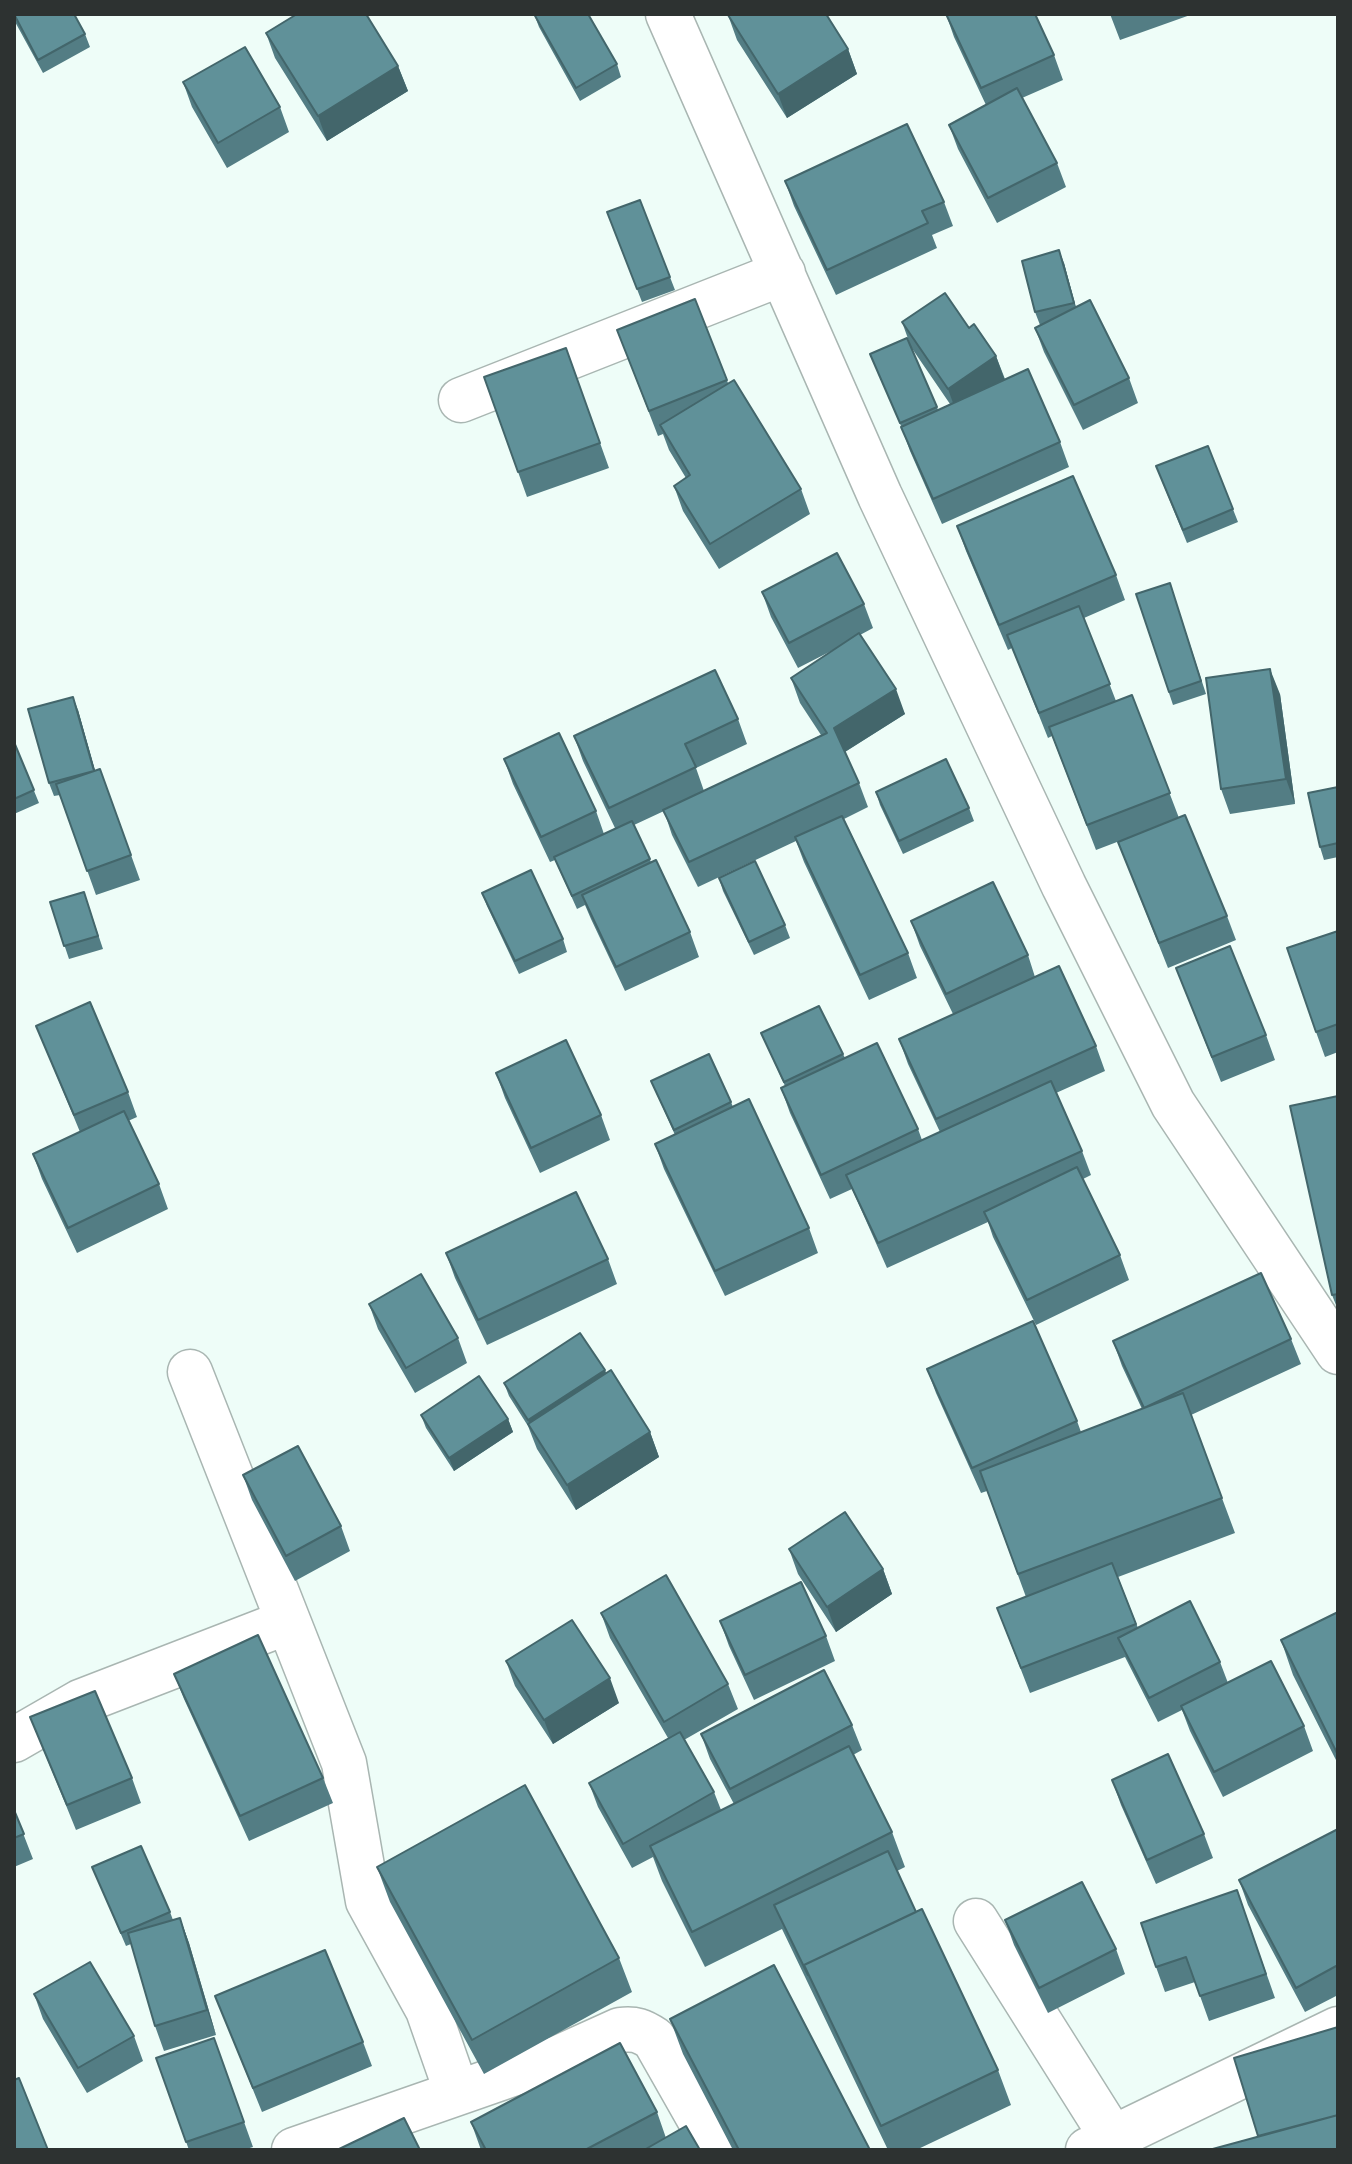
<!DOCTYPE html>
<style>
body{margin:0}
#map{position:relative;width:1352px;height:2164px;overflow:hidden;background:#eefdf8;font-family:"Asap Condensed",sans-serif}
canvas{display:block}
.frame{position:absolute;inset:0;border:16px solid #2d3231;pointer-events:none}
</style>
<div id="map">
<canvas width="1352" height="2164"></canvas>
<div class="frame"></div>
</div>
<script>
const context = document.querySelector('canvas').getContext('2d');
context.lineJoin = 'round';
function trace(path, color, width, dash) { context.strokeStyle = color; context.lineWidth = width; context.lineCap = dash ? 'butt' : 'round'; context.setLineDash(dash || []); context.stroke(path); }
function paint(path, color) { context.fillStyle = color; context.fill(path, 'evenodd'); }
const minor = new Path2D(`
 M668 14 880 496 1064 886 1173 1104 1338 1352
 M461 400 783 273
 M190 1372 344 1763 368 1901 428 2010 457 2093
 M14 1740 80 1702 287 1622
 M976 1921 1112 2137
 M294 2150 558 2058 620 2030C635 2028 642 2031 654 2039L717 2150
 M1088 2150 1338 2029`);
const wall = new Path2D(`
 M14 14 85 34 90 47 43 73 14 20Z
 M534 14 617 64 621 77 580 101 539 27Z
 M946 14 1054 55 1063 80 1022 98 1057 163 1066 187 997 223 958 149 949 125 986 105 954 37Z
 M1110 14H1193L1120 40Z
 M728 15 848 49 857 74 787 118 737 40Z
 M266 33 398 66 408 91 327 141 275 58Z
 M183 82 280 107 289 132 227 168 192 107Z
 M785 181 944 202 953 226 932 235 937 248 836 295 794 206Z
 M640 200 675 290 642 302 607 212Z
 M1064 263 1076 307 1129 378 1138 403 1083 430 1044 352 1035 328 1040 325 1035 312Z
 M695 299 728 383 801 489 810 514 719 569 683 511 674 486 686 478 669 450 663 434 658 436 617 330Z
 M902 322 969 328 996 356 1005 379 1060 442 1069 467 942 524 910 451 901 426 870 354 937 407 938 410 950 404 911 347Z
 M566 348 609 468 527 497 484 377Z
 M1208 446 1238 522 1187 543 1161 479Z
 M957 526 1116 575 1125 600 1084 618 1116 701 1132 695 1179 818 1227 916 1236 940 1168 968 1118 842 1151 829 1096 850 1052 736 1048 738 1012 648 1008 650 966 551Z
 M1170 583 1206 694 1173 705 1136 594Z
 M762 592 864 604 873 628 860 635 905 714 845 752 859 783 868 807 844 819 908 953 917 978 869 1000 804 862 796 841 698 887 672 835 664 811 634 825 651 862 690 932 699 957 625 991 591 919 585 905 577 909 555 860 550 862 513 784 504 759 596 811 604 834 615 828 583 761 574 736 738 719 747 744 696 768 704 791 821 735 800 703 791 678 839 647 798 668 771 617Z
 M1280 694 1295 804 1230 814 1221 789Z
 M78 710 95 771 100 769 140 880 96 895 60 795 54 796 49 783Z
 M14 742 39 803 14 814Z
 M1338 787V857L1324 860 1320 847Z
 M876 792 969 808 974 821 903 854 880 805Z
 M719 878 785 925 790 938 754 955 723 891Z
 M84 892 103 949 69 959 50 902Z
 M482 893 563 939 567 952 519 974 487 906Z
 M911 921 1028 955 1035 977 1096 1046 1105 1071 1056 1093 1082 1151 1091 1175 1083 1179 1120 1255 1129 1280 1036 1325 993 1237 988 1222 887 1268 852 1189 830 1199 790 1113 781 1088 785 1086 761 1033 843 1054 845 1058 918 1129 922 1140 940 1132 908 1064 899 1039 953 1014 920 946Z
 M1338 931V1052L1325 1057 1316 1032Z
 M1176 968 1266 1035 1275 1060 1221 1082Z
 M36 1026 128 1092 137 1117 128 1121 159 1184 168 1209 77 1253 42 1179 33 1154 80 1132 46 1050Z
 M496 1073 601 1115 610 1140 540 1173 505 1098Z
 M651 1081 731 1102 733 1107 809 1228 818 1253 725 1296 664 1169 655 1144 675 1135Z
 M1338 1096V1310L1332 1295Z
 M446 1253 608 1259 617 1284 487 1345 455 1278Z
 M369 1304 458 1338 467 1363 415 1393 378 1329Z
 M1291 1339 1301 1364 1191 1415 1235 1533 1118 1577 1138 1628 1220 1662 1228 1683 1304 1726 1313 1751 1223 1797 1190 1731 1182 1710 1158 1722 1125 1657 1030 1693 997 1608 1026 1597 987 1491 981 1493 936 1393 927 1369 1077 1421 1081 1432 1142 1409 1122 1366 1113 1341Z
 M605 1370 606 1374 650 1432 659 1457 576 1510 537 1449 528 1426 509 1396 504 1383Z
 M421 1415 508 1419 513 1432 454 1471 426 1428Z
 M243 1475 341 1526 350 1551 295 1581 252 1500Z
 M789 1549 883 1569 892 1594 836 1632 798 1574Z
 M1338 1612V1764L1293 1675 1281 1640Z
 M601 1613 728 1684 738 1709 684 1740 714 1792 721 1810 734 1804 710 1759 701 1734 852 1725 862 1750 853 1755 892 1832 905 1867 897 1871 916 1912 998 2070 1011 2105 916 2150H888L782 1929 705 1967 662 1881 653 1857 632 1868 598 1807 589 1783 668 1738 610 1638Z
 M720 1621 826 1636 835 1661 754 1700 729 1646Z
 M506 1661 619 1703 553 1744 515 1686Z
 M174 1674 323 1778 333 1803 249 1841 184 1699Z
 M30 1717 132 1778 141 1803 76 1830Z
 M1112 1780 1204 1834 1213 1858 1156 1884 1121 1805Z
 M14 1810 33 1859 14 1867Z
 M1338 1829V1995L1305 2012 1248 1905 1239 1880Z
 M92 1867 170 1912 173 1920 180 1918 189 1943 216 2035 164 2051 155 2026 131 1944 126 1946Z
 M377 1867 619 1958 632 1992 484 2074 390 1902Z
 M1237 1890 1275 1998 1209 2021 1195 1982 1165 1992 1156 1967Z
 M1005 1920 1116 1949 1125 1974 1048 2013 1014 1945Z
 M34 1994 134 2036 143 2061 87 2093 43 2019Z
 M215 1996 363 2042 372 2066 262 2112Z
 M670 2019 870 2150H733L683 2054Z
 M214 2038 253 2147 243 2150H189L156 2058Z
 M657 2112 666 2138 700 2150H481L471 2122Z`);
const shadedWall = new Path2D(`
 M848 49 857 74 787 118 778 94Z
 M398 66 408 91 327 141 318 116Z
 M1059 250 1064 263 1078 316 1074 303Z
 M996 356 1005 381 957 414 948 389Z
 M1270 669 1280 694 1295 804 1286 779Z
 M896 689 905 714 843 753 834 728Z
 M73 697 78 710 99 784 94 771Z
 M605 1370 609 1383 533 1433 528 1420Z
 M508 1419 513 1432 454 1471 449 1458Z
 M650 1432 659 1457 576 1510 567 1485Z
 M883 1569 892 1594 836 1632 827 1607Z
 M610 1678 619 1703 553 1744 544 1720Z
 M180 1918 189 1943 216 2035 207 2010Z`);
const building = new Path2D(`
 M14 14H74L85 34 38 60Z
 M297 14H366L398 66 318 116 266 33Z
 M534 14H588L617 64 576 88Z
 M729 14H826L848 49 778 94 728 15Z
 M946 14H1035L1054 55 981 88Z
 M245 47 280 107 218 143 183 82Z
 M1017 88 1057 163 988 198 949 125Z
 M907 124 944 202 922 211 928 223 827 270 785 181Z
 M640 200 670 277 637 289 607 212Z
 M1059 250 1074 303 1035 312 1022 261Z
 M945 293 969 328 974 324 996 356 948 389 902 322Z
 M695 299 727 380 649 411 617 330Z
 M1090 300 1129 378 1074 405 1035 328Z
 M907 338 937 407 900 423 870 354Z
 M566 348 600 443 518 472 484 377Z
 M1028 369 1060 442 933 499 901 427Z
 M734 380 801 489 710 544 674 486 690 475 660 425Z
 M1208 446 1233 509 1183 530 1156 466Z
 M1073 476 1116 575 999 625 957 526Z
 M837 553 864 604 789 643 762 592Z
 M1170 583 1201 681 1169 692 1136 594Z
 M1079 606 1110 684 1039 713 1007 635Z
 M859 633 896 689 834 728 859 783 689 862 663 810 827 733 791 678Z
 M1270 669 1286 779 1221 789 1206 678Z
 M715 670 738 719 685 744 696 767 609 808 574 736Z
 M1132 695 1170 793 1087 825 1049 727Z
 M73 697 94 771 49 783 28 709Z
 M559 733 596 811 541 837 504 759Z
 M14 742 34 790 14 799Z
 M946 759 969 808 899 841 876 792Z
 M100 769 131 855 87 871 56 784Z
 M1338 787V843L1320 847 1308 793Z
 M1185 815 1227 916 1159 943 1118 842Z
 M842 816 908 953 860 975 795 837Z
 M632 821 650 859 572 896 554 857Z
 M656 860 690 932 616 967 582 895Z
 M755 861 785 925 749 942 719 878Z
 M531 870 563 939 515 961 482 893Z
 M993 882 1028 955 946 994 911 921Z
 M84 892 98 936 64 946 50 902Z
 M1338 931V1024L1316 1032 1287 948Z
 M1230 946 1266 1035 1212 1057 1176 968Z
 M1059 966 1096 1046 936 1119 899 1039Z
 M90 1002 128 1092 74 1115 36 1026Z
 M819 1006 843 1054 784 1082 761 1033Z
 M566 1040 601 1115 531 1148 496 1073Z
 M877 1043 918 1129 821 1175 781 1088Z
 M709 1054 731 1102 674 1130 651 1081Z
 M1051 1081 1082 1151 878 1243 846 1175Z
 M1338 1096V1294L1332 1295 1290 1106Z
 M749 1099 809 1228 715 1271 655 1144Z
 M124 1111 159 1184 68 1228 33 1154Z
 M1077 1167 1120 1255 1027 1300 984 1212Z
 M576 1192 608 1259 478 1320 446 1253Z
 M1261 1273 1291 1339 1144 1408 1113 1341Z
 M421 1274 458 1338 406 1368 369 1304Z
 M1033 1321 1077 1421 972 1468 927 1369Z
 M580 1333 605 1370 528 1420 504 1383Z
 M611 1370 650 1432 567 1485 528 1424Z
 M479 1376 508 1419 449 1458 421 1415Z
 M1183 1393 1222 1498 1018 1574 980 1471Z
 M298 1446 341 1526 286 1556 243 1475Z
 M845 1512 883 1569 827 1607 789 1549Z
 M1112 1563 1136 1624 1021 1668 997 1608Z
 M666 1575 728 1684 664 1722 601 1613Z
 M801 1582 826 1636 745 1675 720 1621Z
 M1190 1601 1220 1662 1149 1698 1118 1638Z
 M1338 1612V1755L1281 1640Z
 M572 1620 610 1678 544 1720 506 1661Z
 M258 1635 323 1778 240 1816 174 1674Z
 M1271 1661 1304 1726 1214 1772 1181 1706Z
 M824 1670 852 1725 730 1789 701 1734Z
 M95 1691 132 1778 67 1805 30 1717Z
 M680 1732 714 1792 623 1844 589 1783Z
 M849 1746 892 1832 692 1932 650 1846Z
 M1168 1754 1204 1834 1147 1860 1112 1780Z
 M525 1785 619 1958 472 2040 377 1867Z
 M14 1810 24 1834 14 1838Z
 M1338 1829V1965L1296 1988 1239 1880Z
 M141 1846 170 1912 121 1933 92 1867Z
 M888 1851 916 1912 804 1965 808 1975 774 1905Z
 M1082 1882 1116 1949 1039 1988 1005 1920Z
 M1237 1890 1266 1974 1200 1996 1186 1957 1156 1967 1141 1923Z
 M922 1909 998 2070 881 2126 804 1965Z
 M180 1918 207 2010 155 2026 128 1933Z
 M325 1950 363 2042 253 2088 215 1996Z
 M90 1962 134 2036 78 2068 34 1994Z
 M774 1965 870 2150H739L670 2019Z
 M1338 2027V2115L1258 2136 1234 2058Z
 M214 2038 244 2122 186 2142 156 2058Z
 M620 2043 657 2112 585 2150H486L471 2122Z
 M19 2078 48 2150H14V2080Z
 M1338 2115V2150H1209Z
 M404 2118 420 2150H337Z
 M686 2126 700 2150H644Z`);
trace(minor, '#a9b6b2', 47);
trace(minor, '#fff', 44);
paint(wall, '#537d84');
paint(shadedWall, '#43666b');
paint(building, '#609199');
trace(building, '#43666b', 2);
</script>
